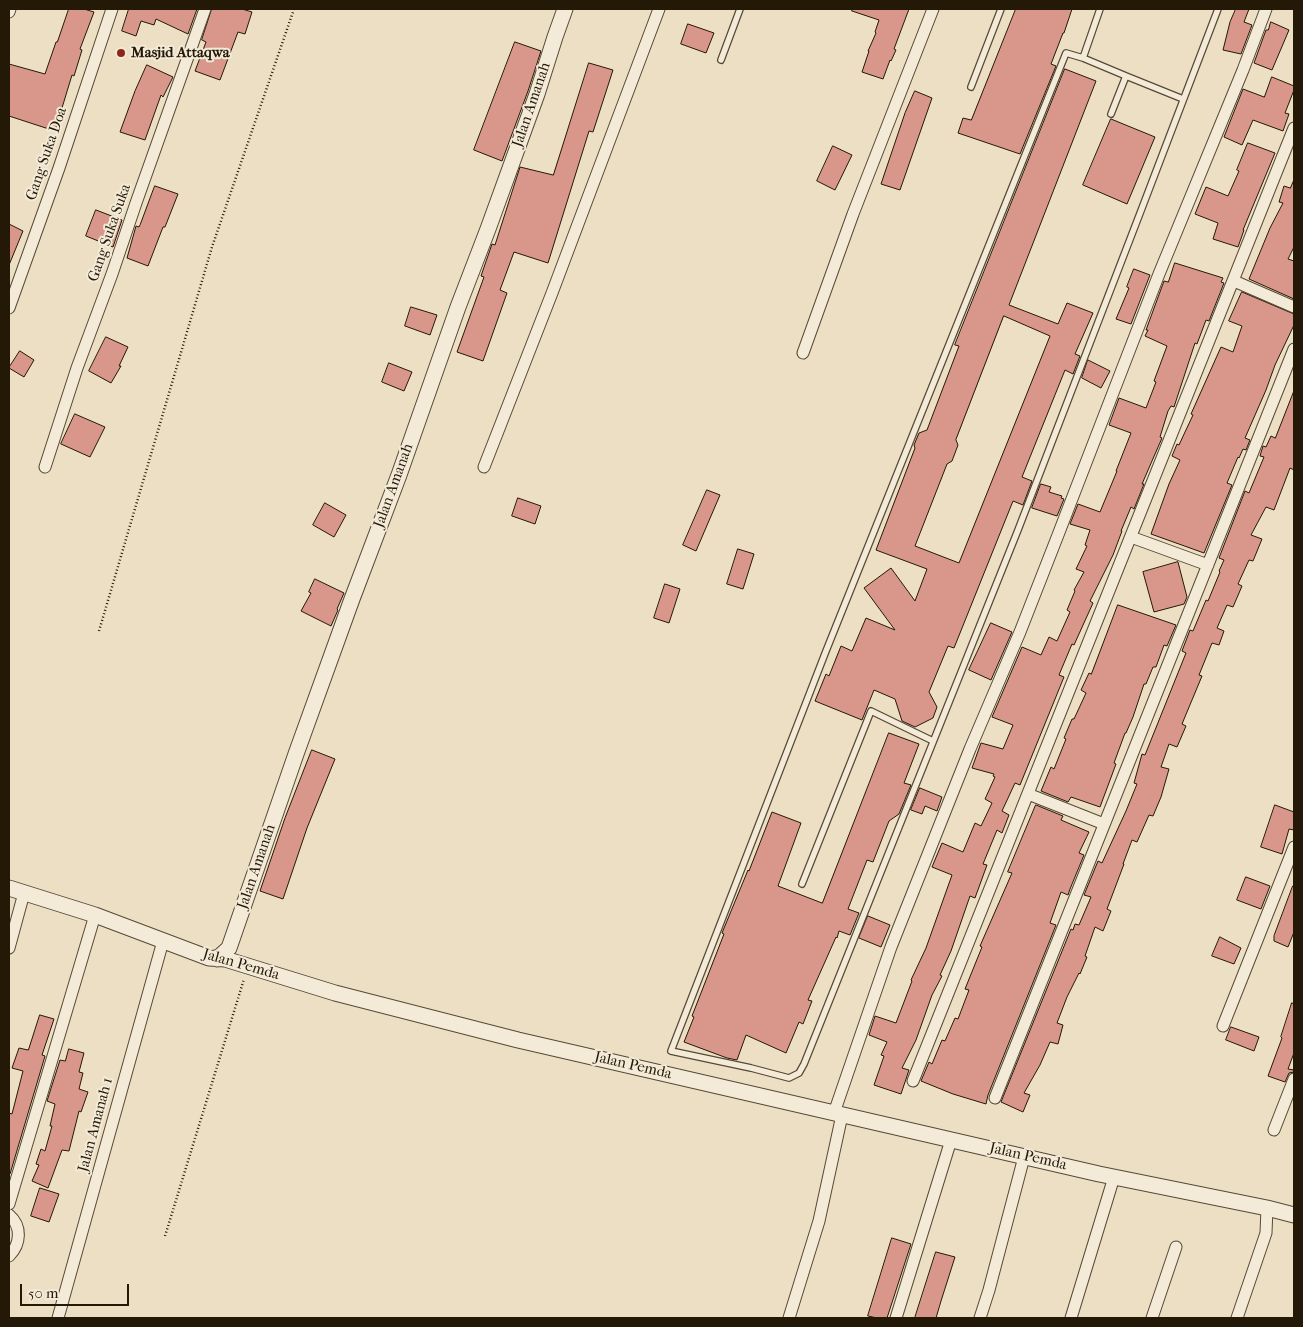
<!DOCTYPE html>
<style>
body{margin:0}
#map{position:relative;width:1303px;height:1327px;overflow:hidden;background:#eddfc3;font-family:"IM FELL French Canon",serif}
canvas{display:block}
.frame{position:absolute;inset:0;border:10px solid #241807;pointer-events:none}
.scale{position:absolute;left:20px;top:1284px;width:109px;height:22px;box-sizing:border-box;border:2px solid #241807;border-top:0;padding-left:6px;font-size:15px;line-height:18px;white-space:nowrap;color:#241807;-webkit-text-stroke:4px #f3ead8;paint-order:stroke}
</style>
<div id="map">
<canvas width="1303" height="1327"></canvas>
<div class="frame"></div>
<div class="scale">50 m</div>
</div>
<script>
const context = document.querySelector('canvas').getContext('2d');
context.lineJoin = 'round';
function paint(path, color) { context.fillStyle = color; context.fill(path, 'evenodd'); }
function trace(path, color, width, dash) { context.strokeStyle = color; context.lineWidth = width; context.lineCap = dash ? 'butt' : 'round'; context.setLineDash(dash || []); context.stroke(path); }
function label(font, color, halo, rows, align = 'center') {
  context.font = font + ' "IM FELL French Canon",serif'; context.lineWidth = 4; context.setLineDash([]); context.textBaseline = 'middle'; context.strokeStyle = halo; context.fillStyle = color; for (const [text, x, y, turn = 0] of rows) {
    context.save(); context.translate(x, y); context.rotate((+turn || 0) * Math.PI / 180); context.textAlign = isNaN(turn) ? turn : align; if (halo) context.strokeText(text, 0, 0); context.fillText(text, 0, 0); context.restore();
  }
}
const building = new Path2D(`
 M69 9H84L94 12 80 49 82 50 74 76 72 75 55 131 9 116V64L45 74 56 42H57Z
 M129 9H197L188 34 156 19 154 25 141 21 136 36 122 31Z
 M212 9H242L252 12 245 34 238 32 220 80 195 71 206 42 202 40Z
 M852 9H909L894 49 896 50 891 61 890 60 883 79 862 72 869 51H868L876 33 875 32 879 20 852 11Z
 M1016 9H1072L1064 33H1063L1051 64 1056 66 1020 154 958 133 963 118 971 120Z
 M1236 9H1249L1244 22 1252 25 1241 54 1223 50 1230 22Z
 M1271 22 1289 30 1272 70 1254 63 1266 30H1268Z
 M688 24 714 33 706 53 681 44Z
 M515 42 541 51 528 91 502 161 474 150Z
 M589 63 613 70 593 132 589 131 548 263 514 252 500 290 507 293 483 361 457 352 484 277 481 276 492 244 495 245 520 167 553 175Z
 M147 65 173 77 163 97 161 95 145 140 120 132 135 91Z
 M1065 69 1096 81 1009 305 1058 324 1067 303 1093 313 1075 354 1080 356 1073 374 1065 370 1022 477 1032 481 1023 505 1013 501 954 648 948 646 929 692 937 707 933 718 915 727 902 721 895 699 874 690 862 720 815 701 826 674 829 676 841 646 852 651 866 618 895 630 864 588 891 568 915 601 927 569 876 550 915 448 914 445 919 433 927 430 959 346 955 345ZM1004 316 1050 336 959 563 915 546 947 464 952 461 958 445 956 440Z
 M1272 77 1294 86V90L1285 113 1289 114 1283 131 1253 120 1242 145 1224 137 1243 89 1264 97Z
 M915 91 932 98 900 190 881 184 905 113Z
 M1111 119 1155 137 1127 204 1083 185Z
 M1248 143 1275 153 1243 230H1244L1238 247 1213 239 1218 223 1195 214 1206 187 1228 196 1239 171 1237 170Z
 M833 146 852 155 835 190 817 181Z
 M1294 180V247L1288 259 1294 261V299L1249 279 1270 228 1283 203 1279 202 1284 186 1290 188Z
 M155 186 178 194 165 227H163L148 266 127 258 136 226 139 227 140 225Z
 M96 210 122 220 113 247 86 236Z
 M9 224 23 231 9 265Z
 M1175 263 1223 278 1221 282 1224 283 1209 321 1206 320 1197 344 1195 343 1174 407 1171 406 1168 411 1160 437 1162 438 1142 484H1144L1134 509 1131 507 1121 531H1122L1113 555 1090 601 1093 603 1074 645 1072 644 1059 675 1064 677 1020 785 1015 783 1002 811 1009 815 1002 833 997 830 983 864 987 865 975 898 970 896 951 951 940 975 942 976 932 995 916 1040 902 1068 909 1070 901 1094 874 1085 884 1056 881 1055 887 1042 869 1035 875 1016 896 1023 912 981 911 980 926 948 952 875 932 867 942 843 963 852 975 823 981 826 992 803 985 799 995 777 993 776 994 774 972 768 981 743 1003 749 1013 725 992 717 1022 647 1041 655 1049 637 1057 641 1070 612 1067 610 1075 591 1074 590 1084 572 1076 569 1087 546 1085 545 1090 530 1070 524 1078 504 1100 512 1117 471H1116L1131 433 1109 425 1119 398 1146 408 1156 382 1154 381 1167 346 1145 336 1148 330H1146L1164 281 1168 282Z
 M1134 269 1150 275 1131 324 1116 319 1129 288 1127 287Z
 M1242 292 1294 314V325L1275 365 1266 390 1245 438 1250 440 1246 450 1243 449 1239 458 1238 457 1227 483 1232 485 1204 553 1151 534 1169 484 1180 460 1172 456 1177 444 1179 445 1185 432 1193 415 1191 414 1221 347 1233 352 1242 326 1229 321Z
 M411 307 437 315 430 335 405 326Z
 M106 337 128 347 119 366H121L111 383 89 371Z
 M20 351 34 360 24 377 9 368Z
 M1088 360 1110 371 1101 388 1082 378Z
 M389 363 412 372 404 391 382 382Z
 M1294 391V470L1290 468 1274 510 1266 507 1251 535 1262 539 1253 561 1249 560 1238 584 1242 586 1233 607 1227 605 1217 628 1224 631 1219 645 1212 643 1199 675 1202 676 1182 724 1186 726 1177 747 1169 744 1161 767 1169 769 1161 797 1153 816 1149 815 1137 842 1132 840 1123 864H1124L1107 909 1111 911 1103 931 1095 927 1085 956 1087 957 1080 974 1079 973 1067 997 1057 1023 1063 1025 1058 1044 1050 1042 1040 1065 1024 1093 1030 1095 1023 1112 1001 1102 1071 929 1073 930 1075 924 1079 925 1091 897 1084 895 1098 861 1102 863 1126 811 1137 784 1134 783 1142 754 1145 755 1186 653 1182 651 1190 630 1193 631 1206 600 1208 601 1220 572 1219 571 1224 560 1219 558 1245 491 1249 493 1264 457 1260 456 1263 446 1266 447 1271 436 1275 438Z
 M75 414 105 427 90 457 61 444Z
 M1041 484 1051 487 1049 492 1062 496 1061 498 1064 499 1057 516 1032 508Z
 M707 490 720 495 696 551 683 545Z
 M518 498 541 506 535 524 512 516Z
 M325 503 346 515 334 537 313 525Z
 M738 549 754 554 743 589 727 584Z
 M1178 562 1187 597 1184 604 1154 612 1143 572Z
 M315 579 344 593 337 609 338 610 331 626 301 611 311 593 309 592Z
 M665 584 680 589 669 623 654 618Z
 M1118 605 1176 625 1167 646 1164 645 1156 667H1153L1146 684H1144L1133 717 1126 733H1125L1114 763 1116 764 1100 807 1071 797 1068 802 1041 791 1051 767 1054 769 1066 739 1064 738 1072 719H1074L1086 693 1081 690 1089 673 1091 674Z
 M991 623 1012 632 991 680 969 670Z
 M889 733 919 744 904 783 911 785 899 814 889 821 873 862 867 860 848 909 859 913 850 935 839 931 837 938 836 937 808 1000 812 1001 803 1024 799 1022 786 1053 746 1035 737 1060 727 1058 684 1042 694 1017 692 1016 724 934 722 933 748 870 749 871 772 812 801 823 778 886 822 903Z
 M312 750 335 759 307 828 283 899 260 891 285 818Z
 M920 788 942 797 937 811 925 806 922 814 911 810Z
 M1036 805 1063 816 1061 820 1089 832 1079 853 1084 855 1070 889 1068 895 1061 892 1050 923 1056 925 988 1095 986 1104 953 1094 921 1081 929 1062 932 1064 942 1040 945 1041 955 1018 958 1019 969 990 965 989 982 947 980 946 1012 873 1008 872Z
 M1275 805 1294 812V830L1289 829 1282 854 1261 847Z
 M1246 877 1270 886 1261 909 1237 900Z
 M1293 886H1294V932L1288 947 1274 941V936Z
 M868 916 890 925 881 947 859 938Z
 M1220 937 1241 948 1234 964 1212 956Z
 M1292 1003 1294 1004V1053L1288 1069 1294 1070V1072L1289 1073 1285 1082 1268 1076 1282 1038 1281 1037Z
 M40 1015 54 1019 42 1055 45 1056 10 1174H9V1113L12 1114 23 1071 12 1068 19 1048 28 1050Z
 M1231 1027 1259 1037 1254 1051 1226 1040Z
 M69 1049 84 1053 79 1072 83 1073 79 1089 88 1092 81 1112 79 1111 69 1151 62 1150 48 1188 32 1181 39 1165 36 1164 41 1149 45 1151 52 1126H50L55 1104 47 1101 60 1060 65 1061Z
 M40 1188 59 1194 49 1222 31 1216Z
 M892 1238 911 1244 887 1318H877L868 1316Z
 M936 1252 955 1257 941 1301 936 1318H915Z`);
const path = new Path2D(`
 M99 631 212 247 294 9
 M165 1236 244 979`);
const service = new Path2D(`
 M1100 9 1083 58 1126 76 1111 114
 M1083 58 1066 53 826 651 671 1051 751 1068 789 1078 799 1073 804 1064C874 885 948 709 1018 530 1085 356 1152 183 1218 9
 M721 60 740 9
 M1126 76 1183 99
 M971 87 1001 9
 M802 884 871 711 933 741`);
const minor = new Path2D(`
 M9 12 10 9
 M1234 281 1294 307
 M9 308 59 168 112 9
 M803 353 853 214 933 9
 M45 467 77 368 112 274 136 203 205 9
 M484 467 552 293 659 9
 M1131 537 1208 565
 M1028 794 1104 824
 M9 948 24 893
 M1223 1026 1294 847
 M913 1081 1294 128
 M995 1098 1294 349
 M834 1113 891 947 970 749 1020 632 1058 535 1159 274 1243 70 1266 9
 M1274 1130 1294 1079
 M9 1204 95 915
 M9 1215C22 1226 21 1244 9 1256
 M58 1318 163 941
 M789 1318 819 1221 842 1115
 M896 1318 951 1140
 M980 1318 989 1290 1024 1157
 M1071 1318 1114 1177
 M1152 1318 1176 1247
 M1237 1318 1266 1233 1267 1208`);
const tertiary = new Path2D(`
 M9 888 95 915 209 958 225 959 335 993 518 1040 1099 1174 1267 1208 1294 1215
 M217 959 229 948 296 754 352 599 399 475 458 307 488 229 537 94 555 37 565 9`);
const markers = [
 [121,53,5,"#8f2418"]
];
const poiNames = [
 ["Masjid Attaqwa",131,53]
];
const streetNames = [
 ["Jalan Amanah",532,105,-71],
 ["Gang Suka Doa",47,154,-71],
 ["Gang Suka Suka",110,233,-71],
 ["Jalan Amanah",394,486,-70],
 ["Jalan Amanah",257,867,-71],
 ["Jalan Pemda",241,965,16],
 ["Jalan Pemda",633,1066,13],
 ["Jalan Amanah 1",96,1125,-75],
 ["Jalan Pemda",1028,1157,13]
];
paint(building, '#d9968b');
trace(building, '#241807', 1);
trace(service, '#564a36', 8);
trace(minor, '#564a36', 13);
trace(tertiary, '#564a36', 17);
trace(path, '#241807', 2.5, [1, 2.5]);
trace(service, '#f3ead8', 5.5);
trace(minor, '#f3ead8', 11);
trace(tertiary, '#f3ead8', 15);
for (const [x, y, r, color] of markers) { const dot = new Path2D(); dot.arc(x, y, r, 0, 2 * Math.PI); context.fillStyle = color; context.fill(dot); trace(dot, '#f3ead8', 2); }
label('bold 15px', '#241807', '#f3ead8', poiNames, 'left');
label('15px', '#241807', '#f3ead8', streetNames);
</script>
